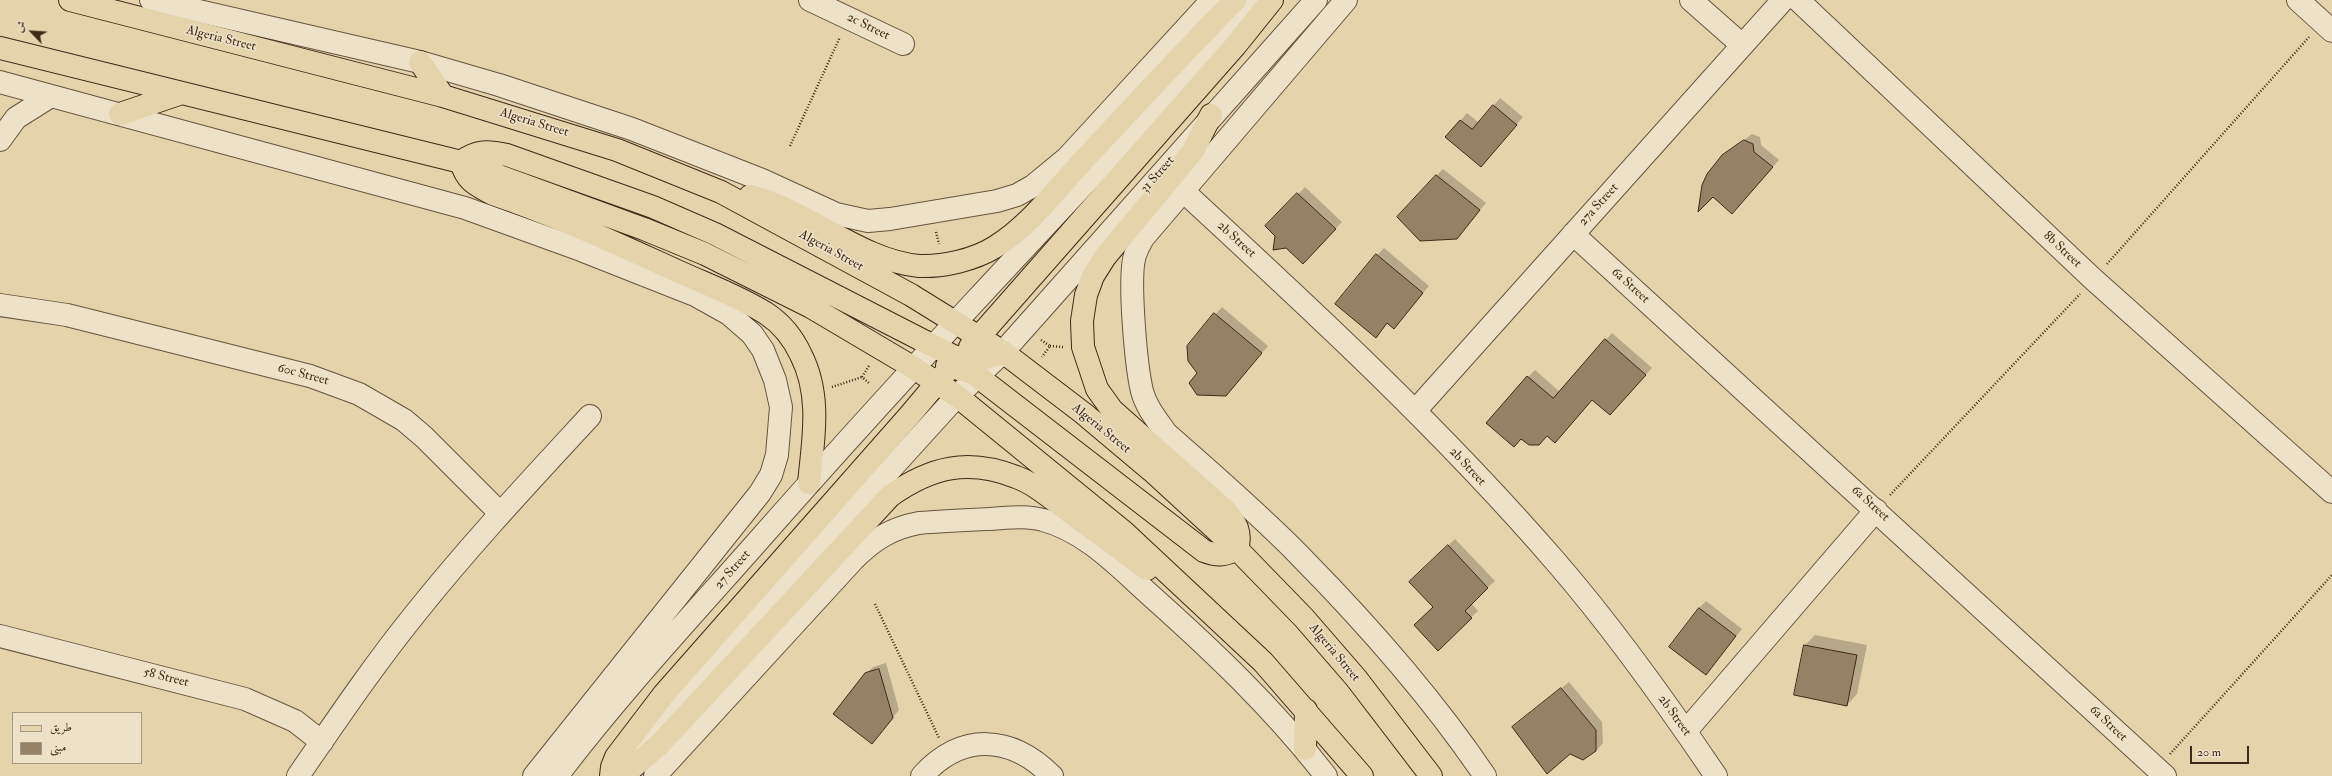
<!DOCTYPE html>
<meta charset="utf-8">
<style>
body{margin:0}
#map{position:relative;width:2332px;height:776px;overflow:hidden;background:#e4d3ab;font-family:"IM FELL Double Pica",Amiri,serif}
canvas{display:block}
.legend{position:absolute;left:12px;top:712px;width:130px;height:52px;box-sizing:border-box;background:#ede2c8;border:1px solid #a89882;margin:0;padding:5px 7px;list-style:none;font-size:12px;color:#402918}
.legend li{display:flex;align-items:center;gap:8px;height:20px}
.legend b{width:20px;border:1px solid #a89882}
.north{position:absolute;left:12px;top:12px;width:40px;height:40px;-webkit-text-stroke:3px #ede2c8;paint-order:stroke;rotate:295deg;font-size:11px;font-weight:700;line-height:16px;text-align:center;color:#402918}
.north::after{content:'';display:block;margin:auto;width:14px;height:18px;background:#402918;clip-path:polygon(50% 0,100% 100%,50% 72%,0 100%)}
.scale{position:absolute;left:2190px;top:746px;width:59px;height:18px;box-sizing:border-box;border:2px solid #402918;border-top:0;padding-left:5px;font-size:12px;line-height:14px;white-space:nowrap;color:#402918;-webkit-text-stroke:3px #ede2c8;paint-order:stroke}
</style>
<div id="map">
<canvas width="2332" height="776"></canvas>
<ul class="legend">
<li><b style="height:5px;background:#e4d3ab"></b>طريق</li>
<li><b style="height:11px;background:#958164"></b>مبنى</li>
</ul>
<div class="north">ش</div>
<div class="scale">20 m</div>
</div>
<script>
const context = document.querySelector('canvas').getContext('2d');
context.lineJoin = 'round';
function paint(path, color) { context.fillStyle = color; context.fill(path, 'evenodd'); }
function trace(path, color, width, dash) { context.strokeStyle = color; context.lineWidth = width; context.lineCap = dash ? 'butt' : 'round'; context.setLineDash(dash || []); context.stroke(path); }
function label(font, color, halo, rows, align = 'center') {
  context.font = font + ' "IM FELL Double Pica",serif'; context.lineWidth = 3; context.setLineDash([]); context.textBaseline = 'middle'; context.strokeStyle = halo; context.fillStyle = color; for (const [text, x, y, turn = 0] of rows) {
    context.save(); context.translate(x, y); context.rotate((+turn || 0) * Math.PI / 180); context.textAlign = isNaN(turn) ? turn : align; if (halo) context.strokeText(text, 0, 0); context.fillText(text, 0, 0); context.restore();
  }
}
const shadow = new Path2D(`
 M1500 98 1523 117 1481 166 1447 137 1467 113 1479 123Z
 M1752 134 1760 137 1761 145 1779 160 1739 206 1723 156Z
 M1443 169 1486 203 1461 232 1436 176Z
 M1305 187 1342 222 1310 255 1287 246 1267 226Z
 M1384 248 1429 286 1394 327 1388 322 1376 336 1377 255Z
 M1222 307 1268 346 1226 395 1198 373 1188 346Z
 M1612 333 1652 368 1610 414 1593 399 1562 435 1528 377 1535 370 1560 392Z
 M1455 539 1495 581 1471 603 1478 611 1438 650 1434 606 1411 582Z
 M1706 601 1742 629 1706 674 1699 608Z
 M1815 635 1867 645 1857 694 1847 705 1805 645Z
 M886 663 899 710 872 743 866 674 873 667Z
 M1569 682 1602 722 1603 743 1596 751 1521 721Z`);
const building = new Path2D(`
 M1493 105 1517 125 1481 167 1445 137 1460 120 1472 129Z
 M1744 140 1753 144 1754 152 1773 167 1732 214 1713 197 1698 212 1702 185 1707 174 1722 155Z
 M1436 175 1480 210 1457 239 1420 241 1397 217Z
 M1297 193 1336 229 1303 264 1286 248 1273 250 1275 236 1265 226Z
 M1376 254 1423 293 1394 329 1387 323 1376 338 1335 304Z
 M1214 313 1262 353 1226 396 1197 395 1189 383 1197 373 1188 361 1187 346Z
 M1605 339 1646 375 1610 415 1592 400 1555 443 1547 436 1539 445H1529L1521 439 1514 447 1486 423 1527 376 1553 398Z
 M1448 545 1488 588 1465 611 1472 618 1438 651 1414 625 1433 607 1409 582Z
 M1699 608 1736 636 1706 675 1669 647Z
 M1804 645 1857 655 1847 706 1794 695Z
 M879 669 893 718 872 744 833 714 865 673Z
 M1561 688 1596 730V751L1583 760 1570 754 1547 774 1512 727Z`);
const path = new Path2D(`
 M790 146 840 37
 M936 232 939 244
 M2107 264 2309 37
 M1041 340 1050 346 1042 357
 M1050 346 1063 347
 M869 366 862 377 870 384
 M832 387 862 377
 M1890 495 2080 294
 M875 604 939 738
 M2170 754 2332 575`);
const minor = new Path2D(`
 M151 0 420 62 499 85 632 129 762 180 836 214 868 221 890 219 997 201 1017 195 1033 186 1067 158 1212 0
 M810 0 903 44
 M1346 0 1143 238C1140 243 1137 249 1135 255 1128 277 1136 366 1142 391 1146 407 1157 420 1166 433 1211 473 1258 513 1300 556 1367 624 1431 696 1485 776
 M1691 0 1742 45
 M1798 0 2093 279 2332 492
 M2298 0 2332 31
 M0 82 465 208 581 250 695 295 729 314 752 334 763 350 775 380 781 407 777 455 771 475 760 493 534 776
 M0 140 16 118 51 96
 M1182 190C1311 309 1441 429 1556 562 1614 629 1666 702 1716 776
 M1573 234 2165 776
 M0 305 67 315 310 376 359 394 404 420 424 437 500 513
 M1415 411 1783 0
 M0 636 245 699 295 721 322 742
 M1686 731 1876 510
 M614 774 957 396 1003 352 1316 0
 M298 776C336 721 373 666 415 614 470 545 530 481 590 416
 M557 776C619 694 690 618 758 541 920 357 1089 179 1257 0
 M655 776 854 559C874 539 892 528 919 523 942 521 966 520 989 519 1007 518 1026 515 1043 520 1085 531 1118 566 1149 594 1213 651 1274 709 1326 776
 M922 776C962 732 1011 735 1052 776`);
const major = new Path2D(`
 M70 0 443 96 617 150 721 192 911 295 1003 352 1083 413 1152 471 1237 549 1304 618 1356 678 1431 776
 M0 48 461 162 644 229 705 254 811 307 914 368 957 396 1124 532 1263 662 1362 776
 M420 62 443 96
 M120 114 182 93
 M750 196C807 210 861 261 919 266 943 267 974 260 995 247 1028 227 1054 192 1080 164 1131 109 1182 54 1235 0
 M970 347 1235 46 1272 0
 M947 366 967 371 977 376 1204 551C1217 556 1224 556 1237 549 1242 533 1236 523 1226 511L1112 410 1097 389 1083 347 1082 321 1086 295 1093 276 1105 257 1193 151 1211 115
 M809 483C813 441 822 396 801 355 794 340 782 324 767 314 739 296 705 284 675 270 615 243 555 215 493 194 476 185 467 182 461 162 477 150 488 151 507 155L653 207 715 234 953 356C972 362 985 360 1003 352
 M1305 749 1306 710
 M611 776 612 767 616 757 664 694 909 416 946 372
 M620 776 626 773 659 745 890 496C931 467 968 458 1016 477 1036 484 1054 501 1071 513 1097 532 1122 551 1147 569`);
const streetNames = [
 ["2c Street",868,27,26],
 ["Algeria Street",221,39,14],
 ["Algeria Street",534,123,17],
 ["31 Street",1158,175,-49],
 ["27a Street",1599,205,-48],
 ["2b Street",1236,240,42],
 ["8b Street",2062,250,43],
 ["Algeria Street",831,251,29],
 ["6a Street",1630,286,42],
 ["60c Street",303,375,15],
 ["Algeria Street",1101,429,39],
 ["2b Street",1467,467,47],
 ["6a Street",1870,504,42],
 ["27 Street",733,570,-49],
 ["Algeria Street",1334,653,50],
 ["58 Street",166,678,14],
 ["2b Street",1674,716,54],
 ["6a Street",2108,724,43]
];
paint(shadow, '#0003');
paint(building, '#958164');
trace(building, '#402918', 1);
trace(minor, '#69543d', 24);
trace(major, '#402918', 24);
trace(path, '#402918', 2.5, [1, 2]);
trace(minor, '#ede2c8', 22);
trace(major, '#e4d3ab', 22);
label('13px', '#402918', '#ede2c8', streetNames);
</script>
